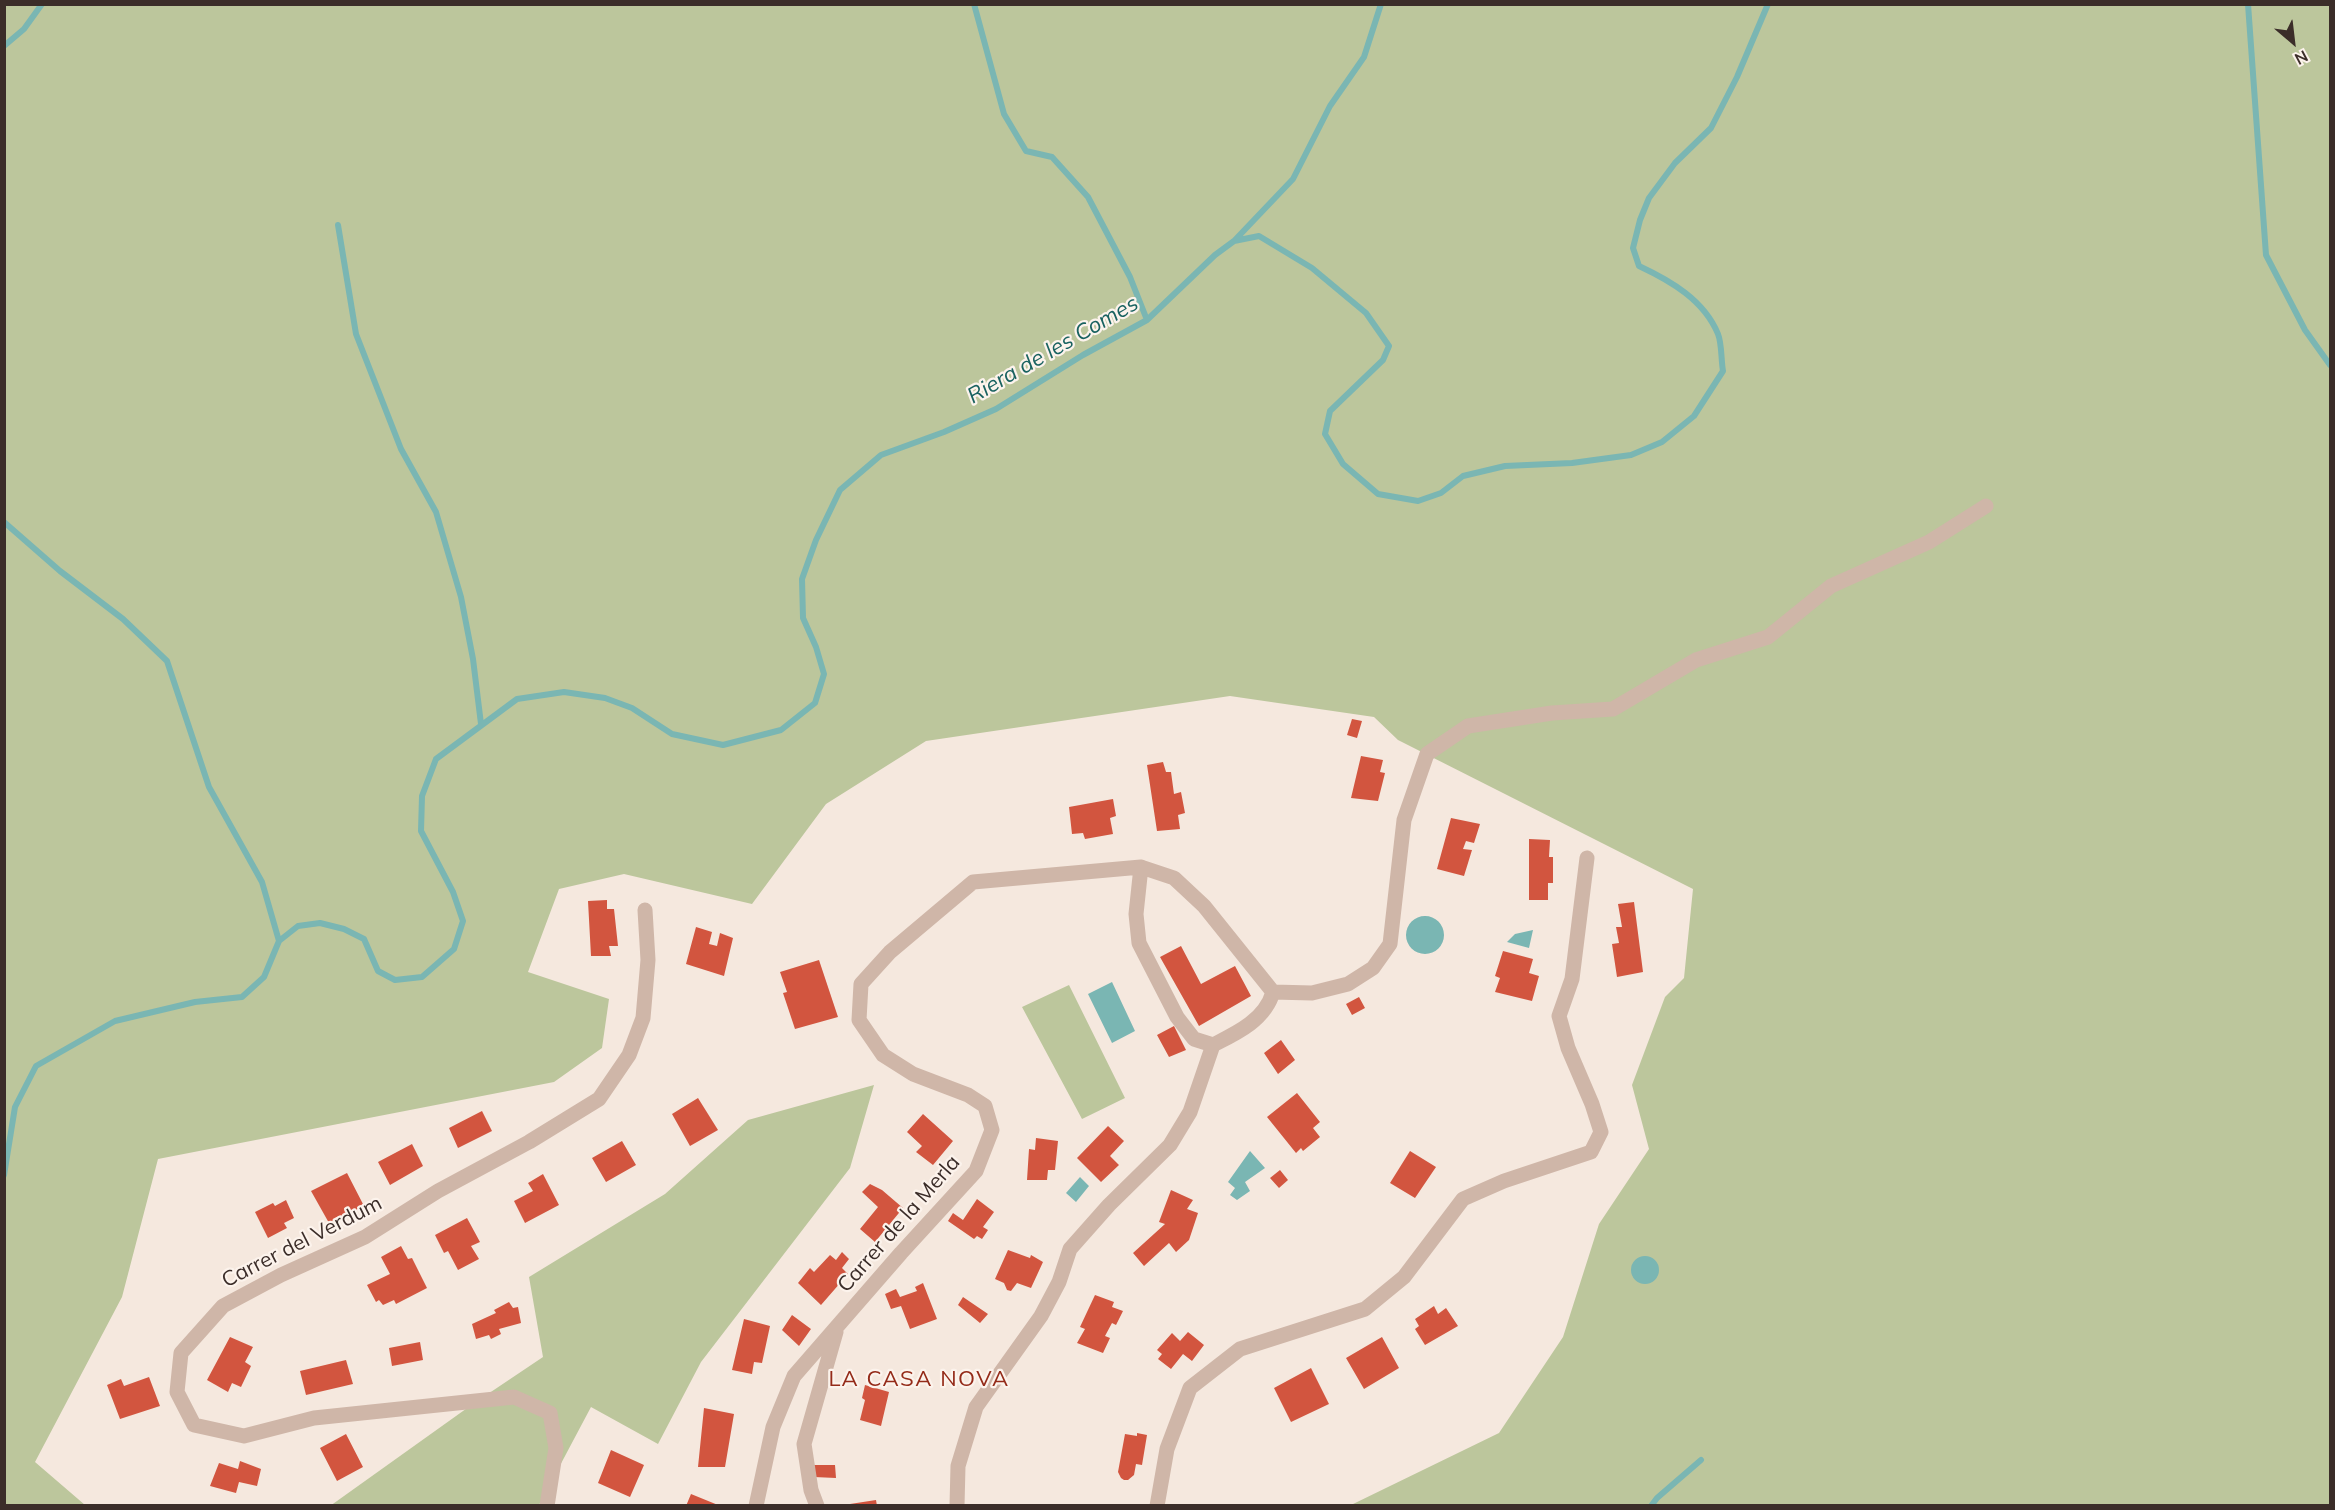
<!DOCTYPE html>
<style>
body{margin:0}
#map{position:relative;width:2335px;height:1510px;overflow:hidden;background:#f5e8de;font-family:Mulish,sans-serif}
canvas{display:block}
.frame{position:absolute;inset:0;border:6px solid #3b2d29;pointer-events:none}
.north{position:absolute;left:2263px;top:12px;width:60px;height:60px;-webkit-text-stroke:4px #fcf3ec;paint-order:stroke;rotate:152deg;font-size:16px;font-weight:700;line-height:24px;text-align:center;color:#3b2d29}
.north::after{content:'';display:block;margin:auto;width:21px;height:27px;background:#3b2d29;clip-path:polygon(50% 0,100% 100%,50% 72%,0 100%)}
</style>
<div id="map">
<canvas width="2335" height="1510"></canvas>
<div class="frame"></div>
<div class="north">N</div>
</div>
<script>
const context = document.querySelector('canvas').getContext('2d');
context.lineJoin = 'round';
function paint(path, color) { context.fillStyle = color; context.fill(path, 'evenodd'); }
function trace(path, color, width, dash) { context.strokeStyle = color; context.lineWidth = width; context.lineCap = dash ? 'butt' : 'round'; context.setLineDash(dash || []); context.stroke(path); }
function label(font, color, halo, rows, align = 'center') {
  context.font = font + ' Mulish,sans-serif'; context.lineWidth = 4.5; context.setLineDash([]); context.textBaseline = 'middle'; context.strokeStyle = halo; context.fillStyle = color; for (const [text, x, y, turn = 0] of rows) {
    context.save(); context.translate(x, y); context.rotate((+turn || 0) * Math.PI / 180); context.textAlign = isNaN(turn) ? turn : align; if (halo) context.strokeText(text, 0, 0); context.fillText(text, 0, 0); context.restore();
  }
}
const green = new Path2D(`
 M5 5H2330V1505H1351L1499 1433 1563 1337 1599 1224 1649 1149 1632 1085 1665 997 1684 978 1693 889 1398 740 1374 717 1230 696 926 741 826 804 752 904 624 874 559 889 528 972 609 999 602 1048 554 1082 158 1159 122 1297 35 1462 85 1505 5 1506Z
 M1069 985 1125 1098 1082 1119 1022 1007Z
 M874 1085 850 1168 701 1362 658 1444 591 1407 539 1505 330 1506 470 1406 543 1357 529 1277 665 1194 748 1120Z`);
const water = new Path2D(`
 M1406 935a19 19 0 1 1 38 0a19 19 0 1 1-38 0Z
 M1533 930 1529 948 1507 942 1515 934Z
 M1112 982 1135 1031 1112 1043 1088 994Z
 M1250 1151 1265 1168 1245 1182 1250 1191 1237 1200 1230 1195 1235 1188 1228 1182Z
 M1080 1177 1089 1186 1076 1202 1066 1193Z
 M1631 1270a14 14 0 1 1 28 0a14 14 0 1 1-28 0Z`);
const stream = new Path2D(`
 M974 4 1004 114 1026 151 1052 157 1088 197 1130 277 1147 320
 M2248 4 2266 255 2305 330 2330 365
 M4 46 24 29 42 4
 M338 225 356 334 401 449 436 512 461 597 473 659 481 724
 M1234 241 1293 179 1330 106 1364 57 1381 4
 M4 522 60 571 123 619 167 661 209 787 262 882 279 941
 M4 1175 15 1107 36 1066 115 1021 195 1002 242 997 264 977 279 941 298 926 320 923 344 929 364 939 378 971 395 980 422 977 454 949 463 921 453 892 421 831 422 796 436 759 517 699 564 692 605 698 632 708 672 734 723 745 781 730 815 703 824 674 816 647 803 618 802 579 816 540 840 490 881 455 944 432 996 409 1083 355 1147 320 1215 255 1234 241 1259 236 1312 268 1366 313 1389 346 1383 360 1330 411 1325 434 1343 464 1378 494 1418 501 1441 493 1463 476 1505 466 1572 463 1631 455 1662 442 1694 416 1723 371C1721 360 1722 344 1718 334 1704 300 1671 281 1639 266L1633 248 1640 220 1649 198 1675 163 1711 128 1737 77 1768 4
 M1651 1506 1657 1498 1701 1460`);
const building = new Path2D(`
 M1352 719 1362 721 1357 738 1347 735Z
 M1361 756 1383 760 1380 772 1385 773 1378 801 1351 798Z
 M1163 762 1166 772H1171L1174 794 1181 792 1185 813 1178 815 1180 829 1157 831 1147 765Z
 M1113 799 1116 816 1110 818 1113 834 1085 839 1083 833 1072 834 1069 807Z
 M1451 818 1480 824 1474 843 1466 841 1463 849 1472 850 1464 876 1437 869Z
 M1529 839 1550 840 1549 857H1553V883H1548V900H1529Z
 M607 900V909H614L618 946H609L611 956H591L588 901Z
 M1634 902 1643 972 1617 977 1612 944 1619 943 1616 927H1622L1618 904Z
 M696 927 712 932 709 944 717 946 720 933 733 938 724 976 686 964Z
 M1181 946 1201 984 1235 966 1251 996 1199 1026 1160 957Z
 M1503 951 1533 959 1529 973 1539 976 1532 1001 1495 992 1500 978 1495 976Z
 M819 960 838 1017 795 1029 783 993 787 992 780 972Z
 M1359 997 1365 1008 1352 1015 1346 1004Z
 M1174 1026 1186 1050 1169 1057 1157 1035Z
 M1281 1040 1295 1060 1278 1074 1264 1053Z
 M1297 1093 1320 1122 1313 1128 1320 1137 1303 1151 1301 1148 1296 1153 1267 1117Z
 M698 1098 718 1130 690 1146 672 1114Z
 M482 1111 492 1131 458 1148 449 1128Z
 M923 1114 953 1141 933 1165 916 1152 922 1146 907 1132Z
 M1108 1126 1124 1141 1110 1156 1119 1165 1101 1182 1077 1158Z
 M1036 1138 1058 1141 1055 1170H1048L1047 1180H1027L1029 1149 1035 1150Z
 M622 1141 636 1165 606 1182 592 1158Z
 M412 1144 423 1166 390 1185 378 1162Z
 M1410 1151 1436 1167 1415 1198 1390 1183Z
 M1280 1170 1288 1180 1279 1188 1270 1178Z
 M347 1173 364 1206 329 1223 311 1191Z
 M543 1174 559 1205 525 1223 514 1201 533 1191 528 1183Z
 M870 1184 882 1190 903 1208 875 1242 860 1229 878 1207 862 1192Z
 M1171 1190 1193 1200 1187 1209 1198 1213 1189 1240 1176 1252 1169 1243 1144 1266 1133 1253 1165 1224 1159 1222Z
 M977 1199 994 1212 983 1227 988 1230 982 1239 977 1236 974 1239 948 1221 953 1213 963 1220Z
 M286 1200 294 1218 284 1223 287 1228 268 1238 255 1212 273 1203 275 1206Z
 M467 1218 480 1242 471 1246 479 1259 458 1270 448 1251 444 1253 435 1235Z
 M401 1246 408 1259 412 1258 427 1288 396 1304 394 1300 383 1305 379 1300 376 1302 367 1285 390 1274 381 1257Z
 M1008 1250 1030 1258 1031 1255 1043 1262 1031 1288 1017 1283 1011 1291 1007 1290 1004 1283 995 1279Z
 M842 1252 849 1259 842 1268 848 1274 821 1305 798 1283 810 1268 814 1272 830 1255 836 1260Z
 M923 1283 937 1319 910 1329 901 1306 891 1309 885 1294 896 1289 900 1297 917 1291 915 1287Z
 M1095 1295 1114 1302 1112 1307 1123 1311 1116 1325 1112 1323 1105 1336 1110 1338 1103 1353 1077 1343 1085 1329 1080 1327Z
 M963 1297 988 1314 980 1323 958 1305Z
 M509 1302 513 1308 518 1307 521 1323 499 1329 501 1334 491 1339 489 1335 476 1339 472 1324 496 1313 494 1310Z
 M1434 1306 1438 1314 1446 1308 1458 1326 1425 1345 1415 1329 1419 1326 1415 1319Z
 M792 1315 811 1329 799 1346 782 1330Z
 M744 1319 770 1326 762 1363 754 1362 752 1374 732 1370Z
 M1188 1332 1204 1345 1192 1361 1183 1354 1171 1369 1158 1359 1162 1354 1157 1350 1172 1333 1180 1341Z
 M230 1337 253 1347 245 1362 251 1366 241 1387 232 1383 228 1392 207 1380Z
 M1382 1337 1399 1368 1364 1389 1346 1358Z
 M420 1342 423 1360 392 1366 389 1348Z
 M346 1360 353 1384 306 1395 300 1371Z
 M1311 1368 1329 1404 1291 1422 1274 1388Z
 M149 1377 160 1406 120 1419 107 1385 121 1379 124 1386Z
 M865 1385 889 1392 881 1426 860 1420 865 1400 862 1398Z
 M704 1408 734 1414 725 1467H698Z
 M1137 1433 1147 1435 1142 1465 1136 1464 1134 1475 1128 1480H1124L1121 1478 1118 1472 1125 1434 1137 1436Z
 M346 1434 363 1467 337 1481 320 1448Z
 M611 1450 644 1465 630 1497 598 1483Z
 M240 1461 261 1469 257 1486 239 1482 236 1493 210 1486 219 1463 238 1469Z
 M814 1465H835L836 1478 814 1477Z
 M691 1494 718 1505V1506H686Z
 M876 1500 877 1506H851L850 1504Z`);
const minor = new Path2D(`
 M1141 867 1136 914 1139 943 1177 1017 1194 1039 1213 1045
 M1273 992 1312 993 1348 984 1373 968 1390 944 1404 820 1427 754 1468 726 1552 713 1613 709 1696 660 1768 637 1831 586 1929 542 1986 506
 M547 1506 556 1448 550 1413 514 1397 314 1418 244 1436 194 1425 177 1392 181 1353 223 1306 281 1275 365 1237 438 1191 529 1142 599 1099 629 1055 643 1018 648 960 645 910
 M756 1506 773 1427 794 1376 901 1253 976 1171 992 1130 985 1106 968 1095 913 1074 883 1055 859 1020 861 984 890 952 973 882 1141 867 1174 878 1204 906 1273 992
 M817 1506 811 1490 804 1444 836 1332
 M957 1506 958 1466 976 1407 1041 1316 1059 1282 1070 1249 1109 1205 1170 1145 1190 1112 1213 1045C1237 1033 1265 1020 1273 992
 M1157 1506 1167 1449 1190 1388 1240 1349 1365 1309 1404 1277 1463 1199 1504 1181 1591 1152 1601 1132 1592 1104 1568 1048 1559 1016 1572 979 1587 858`);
const streetNames = [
 ["Carrer de la Merla",899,1224,-49],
 ["Carrer del Verdum",302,1242,-27]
];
const waterNames = [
 ["Riera de les Comes",1053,350,-30]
];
const neighbourhoodNames = [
 ["LA CASA NOVA",919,1379]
];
paint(green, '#bcc69c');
paint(water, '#7ab6b3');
trace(stream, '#7ab6b3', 6);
paint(building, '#d2553f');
trace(minor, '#cfb6a8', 15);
label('21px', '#3b2d29', '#fcf3ec', streetNames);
label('italic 22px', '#196260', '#fcf3ec', waterNames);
context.letterSpacing = '1.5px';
label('22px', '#942b19', '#fcf3ec', neighbourhoodNames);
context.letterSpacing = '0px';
</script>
